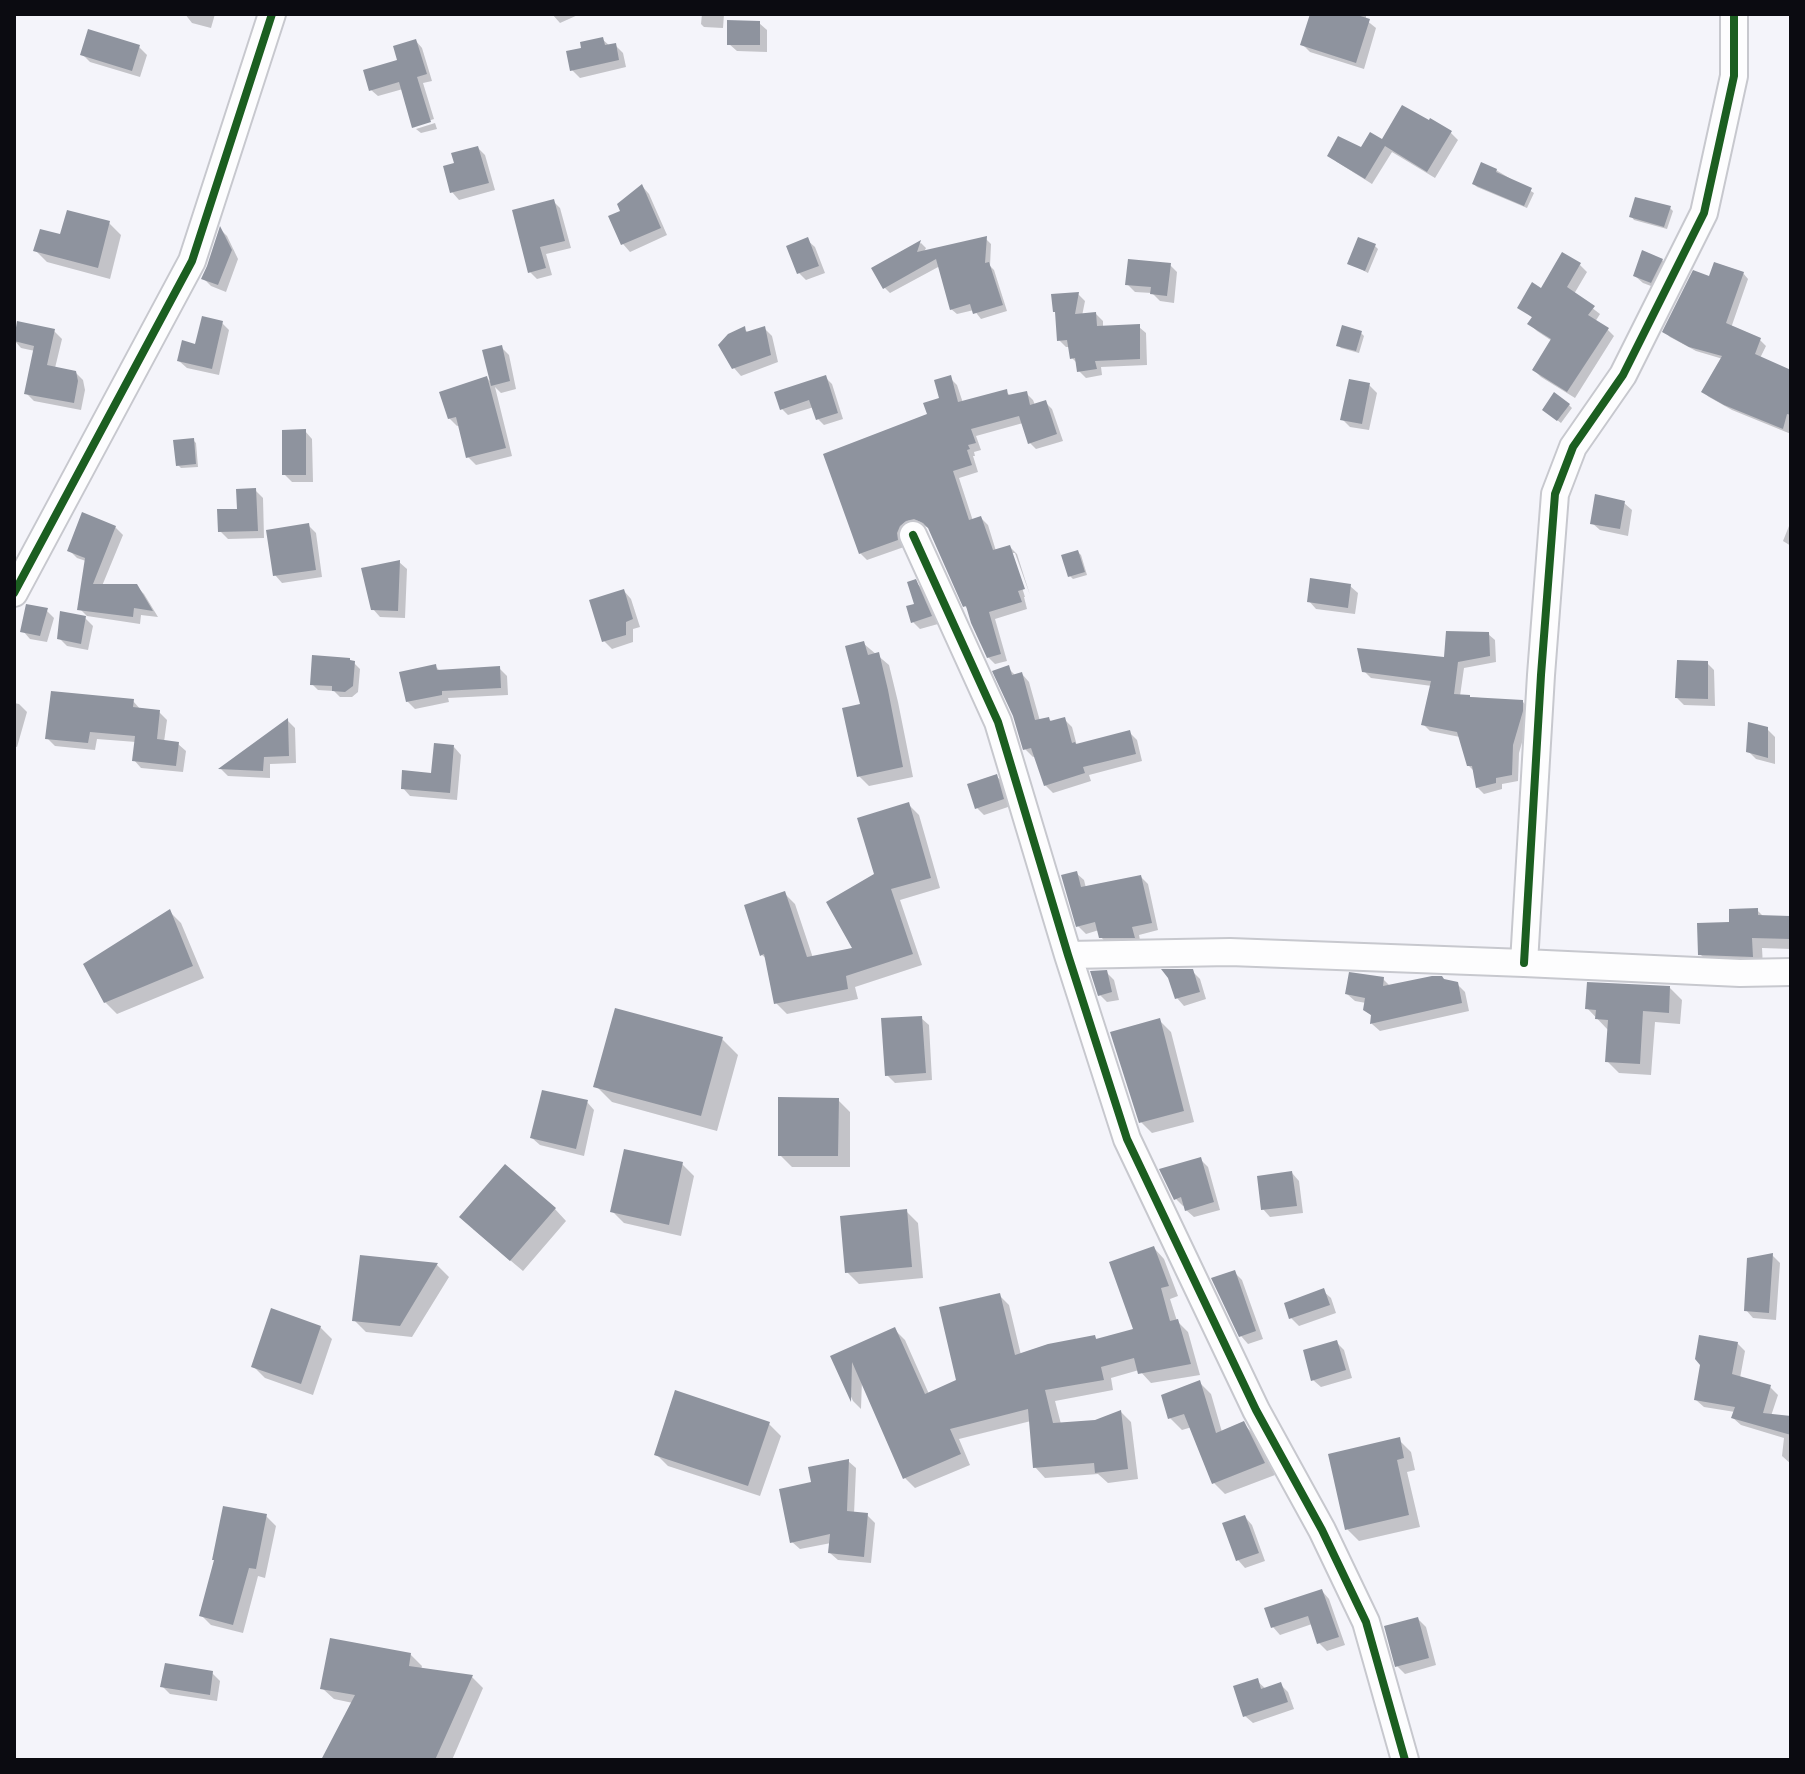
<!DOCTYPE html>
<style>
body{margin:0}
#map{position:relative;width:1805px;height:1774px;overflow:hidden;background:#f4f4fa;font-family:"Crimson Pro",serif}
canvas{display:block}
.frame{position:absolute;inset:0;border:16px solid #0b0b11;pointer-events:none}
</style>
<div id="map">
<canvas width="1805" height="1774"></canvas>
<div class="frame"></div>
</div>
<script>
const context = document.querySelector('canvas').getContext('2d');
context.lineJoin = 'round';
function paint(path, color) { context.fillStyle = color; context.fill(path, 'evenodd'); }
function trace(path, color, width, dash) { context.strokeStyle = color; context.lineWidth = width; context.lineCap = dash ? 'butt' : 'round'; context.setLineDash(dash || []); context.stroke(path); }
const shadow = new Path2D(`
 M185 14H215L211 28 192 23Z
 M552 14H580L560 23Z
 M702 14H724L723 28 704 27 701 24Z
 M1312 14H1366V20L1376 28 1364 69 1310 52 1302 44Z
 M759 23 767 30V52L737 51 729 44Z
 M89 31 139 47 147 55 140 77 90 62 82 54Z
 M602 39 610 46 615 45 623 53 626 67 580 78 572 70 583 49Z
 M416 41 422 48 432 81 423 83 434 119 415 125V128L403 89 378 96 371 90 400 62Z
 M435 123 437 129 421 133 416 129Z
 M1451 133 1458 140 1435 178 1392 152 1372 184 1337 162 1329 155 1361 150 1382 142Z
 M478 148 485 155 495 190 459 200 452 192 456 164Z
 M1496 170 1534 193 1527 208 1477 187 1474 184Z
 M642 186 649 194 667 235 630 252 623 244 622 212Z
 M553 201 560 208 571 248 546 254 552 275 537 279 530 272Z
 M1670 208 1673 211 1667 229 1634 220 1631 216Z
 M109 223 121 235 110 279 47 262 35 250 62 237Z
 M221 230 227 236 238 259 226 292 211 286 203 278Z
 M986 239 991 244 990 266 994 270 1007 311 981 319 974 310 957 314 951 309 940 266 890 293 884 287 874 269 921 243 926 248 924 252Z
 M807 240 815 247 825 273 806 280 799 273Z
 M1375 246 1378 249 1368 273 1349 263Z
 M1662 260 1670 268 1659 289 1643 283 1635 276Z
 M1170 265 1177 272 1174 303 1160 301 1152 293 1135 292 1127 284Z
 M1580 265 1587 272 1574 294 1600 314 1595 322 1607 329 1614 336 1575 398 1541 377 1534 370 1552 341 1537 331 1530 324 1534 319 1519 307Z
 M1743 273 1748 279 1731 328 1760 340 1766 346 1760 358 1791 386V434L1732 410 1709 397 1703 392 1723 359 1696 351 1670 337 1665 332 1710 279Z
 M1078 294 1085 301 1082 316 1096 314 1103 321V328L1139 327 1146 333 1147 365 1101 367 1102 375 1086 378 1079 371 1078 364 1072 358 1070 347H1066L1059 340Z
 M18 323 54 331 62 339 55 368 75 372 83 380 85 390 81 410 34 401 27 394 35 351 21 348 14 340Z
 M222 323 229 330 219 375 187 368 179 361Z
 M764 328 772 336 778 362 741 376 734 368 744 329 749 333Z
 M1361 333 1364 336 1359 353 1341 348 1338 345Z
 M501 347 509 355 516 389 501 393 495 387 512 456 476 465 468 457 460 425 457 426 449 418 487 378 493 384Z
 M826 378 832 384 843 419 824 425 818 419 814 407 788 415 782 409Z
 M950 378 957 385 963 403 1006 392 1011 396 1026 393 1033 400 1035 405 1045 402 1052 409 1063 441 1036 449 1029 442 1023 423 976 436 981 450 974 452 975 456H973L978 472 959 478 973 521 981 518 988 525 996 551 1010 547 1017 554 1030 595 1015 553H1011L1025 597H1024L1027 609 995 619 1007 661 995 664 988 657 969 610 965 606 929 528 922 525 913 527 904 547 867 560 860 553 929 415 941 400Z
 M1369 385 1377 393 1369 430 1350 427 1342 419Z
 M1569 405 1572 408 1561 423 1548 413Z
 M305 431 312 439 313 482H292L284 474Z
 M193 440 196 443 198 467 181 468 178 465Z
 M255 490 263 498 264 538 228 539 220 531Z
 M1624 503 1632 510 1628 536 1600 530 1592 523Z
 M1791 521V546L1783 541Z
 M308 525 316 533 322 577 282 583 275 575Z
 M115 527 123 535 102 586H136L144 594 158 617 141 615 140 624 87 616 80 609 86 561 77 558 69 550Z
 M1078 552 1081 555 1087 575 1073 579 1070 576Z
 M399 562 407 569 405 618 380 617 373 609Z
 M915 582 923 589 938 624 920 629 913 622 917 605Z
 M1350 586 1358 593 1355 614 1316 609 1309 601Z
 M624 591 631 599 640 627 633 629V642L612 649 604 641Z
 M46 610 54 618 47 642 30 639 23 631Z
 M85 618 93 626 88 650 67 646 59 638Z
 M1488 634 1495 640 1496 662 1464 668 1460 696 1523 702 1529 709V718L1519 753 1518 781 1502 784V789L1484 794 1477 787 1475 772 1468 765 1460 737 1430 731 1424 725 1432 686 1371 678 1364 671 1446 659Z
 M864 644 889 665 898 702 913 777 869 786 859 776Z
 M354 663 360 669 358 692 352 697H340L334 691 318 690 312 684Z
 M1707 663 1714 670 1715 706 1684 705 1677 698Z
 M435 666 441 672 499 668 507 676 508 695 448 698 449 702 415 709 407 701Z
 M1008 668 1016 676 1022 674 1029 682 1040 721 1049 719 1053 723 1065 720 1072 727 1077 746 1129 732 1137 740 1142 761 1089 775 1091 781 1053 793 1045 785 1036 756 1033 757 1025 749Z
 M133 701 141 710 159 712 167 720 164 742 178 744 186 751 183 772 141 768 134 760 136 742 97 739 95 750 55 746 48 739Z
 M14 703 19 704 27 712 17 747 14 746Z
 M288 721 295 728 296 763 270 764V778L228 776 221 769Z
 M1767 729 1775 737V764L1756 759 1748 751Z
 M454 747 461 755 457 800 410 796 403 788 433 775Z
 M996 776 1004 783 1011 806 984 815 977 808Z
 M909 805 919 815 940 888 900 900 922 965 855 987 858 999 787 1014 776 1003 768 960 762 955 784 893 795 904 813 958 855 949 876 875Z
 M1076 873 1084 880 1086 888 1141 877 1148 884 1158 930 1139 935 1141 945H1108L1101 937 1099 930 1086 934 1078 926Z
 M1757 910 1764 917 1791 919V949L1762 948 1763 967 1711 965 1700 954 1731 924Z
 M170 912 181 923 204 978 117 1014 105 1002Z
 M1192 971 1200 979 1206 999 1184 1006 1177 998Z
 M1106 972 1114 980 1119 1000 1107 1002 1100 995Z
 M1383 979 1391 987 1457 984 1465 992 1469 1011 1380 1031 1372 1024 1373 1017 1365 1010 1366 1003 1355 1001 1347 994Z
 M1670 988 1682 1000 1680 1024 1655 1022 1651 1075 1619 1073 1607 1061 1609 1031 1587 1008Z
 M921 1018 929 1025 932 1080 895 1083 887 1075Z
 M1160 1021 1171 1032 1194 1122 1152 1133 1141 1122Z
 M722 1039 738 1055 717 1131 612 1102 596 1086Z
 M838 1100 850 1112V1167H792L780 1155Z
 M587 1102 594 1110 584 1156 540 1145 532 1138Z
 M1200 1159 1208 1167 1220 1210 1194 1217 1186 1210 1185 1205 1183 1206 1175 1198Z
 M682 1164 694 1176 681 1236 624 1223 612 1211Z
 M1292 1173 1299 1181 1303 1213 1270 1217 1263 1209Z
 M555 1209 566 1221 523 1271 473 1229Z
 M906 1211 918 1223 923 1278 859 1284 847 1272Z
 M1154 1248 1164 1259 1178 1296 1170 1299 1177 1321 1188 1332 1200 1375 1151 1383 1139 1370 1111 1378 1113 1390 1055 1401 1061 1424 1080 1428 1121 1412 1131 1422 1138 1479 1108 1483 1098 1474 1045 1478 1035 1467 1031 1421 959 1439 970 1465 915 1488 905 1478 862 1379 861 1409 853 1401 833 1357 895 1330 905 1340 929 1394 959 1381 999 1295 1009 1305 1021 1355 1095 1337 1098 1341 1136 1330Z
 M1772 1255 1780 1263 1776 1320 1753 1318 1746 1310Z
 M362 1257 437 1265 449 1277 412 1337 366 1332 354 1320Z
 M1234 1272 1242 1280 1263 1339 1248 1344 1241 1336Z
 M1323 1291 1331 1298 1336 1313 1299 1326 1291 1318Z
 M320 1327 332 1339 313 1395 265 1378 253 1366Z
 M1336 1342 1344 1350 1352 1378 1321 1387 1313 1380Z
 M1737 1343 1745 1351 1740 1378 1770 1387 1778 1395 1771 1416 1791 1418V1464L1782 1456 1784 1438 1741 1425 1733 1418 1735 1412 1704 1407 1696 1400Z
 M1200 1383 1211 1394 1222 1432 1244 1424 1255 1436 1275 1475 1225 1494 1213 1482 1192 1427 1182 1430 1170 1418Z
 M769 1424 781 1436 760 1496 668 1466 656 1454Z
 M1399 1440 1411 1452 1415 1470 1407 1472 1420 1527 1359 1541 1347 1529Z
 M848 1461 856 1468 854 1514 867 1515 875 1523 871 1563 838 1560 830 1553 831 1543 800 1549 792 1542 814 1484Z
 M266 1516 276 1526 265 1578 258 1576 243 1633 211 1625 201 1615Z
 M1245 1517 1252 1525 1265 1561 1245 1568 1238 1560Z
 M1322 1591 1329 1599 1345 1645 1327 1651 1319 1643 1312 1624 1280 1635 1273 1627Z
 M1418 1619 1426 1627 1436 1665 1405 1674 1397 1666Z
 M410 1654 422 1666 421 1670 472 1677 483 1688 452 1760H323L353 1703 334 1699 322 1688Z
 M212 1673 220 1681 217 1701 170 1694 163 1687Z
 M1257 1681 1266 1689 1281 1685 1288 1692 1294 1709 1253 1723 1245 1716Z`);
const building = new Path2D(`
 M1310 14H1354L1370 19 1356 63 1300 45Z
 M727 20 760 21V45H727Z
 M88 29 140 45 132 71 80 55Z
 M603 37 605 45 616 43 619 60 570 71 566 51 581 48 580 42Z
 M416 39 427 74 417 77 431 122 412 128 399 82 369 91 363 70 397 60 393 46Z
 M1402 105 1429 120 1430 118 1452 131 1427 172 1385 146 1365 179 1327 156 1338 136 1361 147 1370 132 1382 139Z
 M478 146 489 183 450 193 443 166 454 163 451 153Z
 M1481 162 1497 169 1496 172 1532 188 1524 206 1472 184Z
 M642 184 661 228 621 245 608 216 620 211 617 204Z
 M1635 197 1671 206 1664 227 1629 217Z
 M554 199 565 241 540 247 546 268 528 273 512 210Z
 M67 210 110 221 98 268 33 251 40 229 60 234Z
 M220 226 232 250 218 285 201 279 207 266Z
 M987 236 985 263 989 262 1003 305 973 314 970 304 950 310 936 259 883 289 871 268 921 240 917 252Z
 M808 237 819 266 797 274 786 246Z
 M1358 237 1376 244 1365 271 1347 264Z
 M1642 250 1663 259 1651 283 1633 276Z
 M1562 252 1581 263 1567 287 1595 306 1588 315 1609 328 1567 392 1532 370 1551 339 1527 324 1532 317 1517 308 1532 282 1541 288Z
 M1128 259 1171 263 1167 296 1150 294 1151 287 1125 285Z
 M1714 262 1744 272 1726 323 1761 338 1755 354 1791 370V415L1787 414 1783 429 1724 405 1701 392 1722 356 1689 347 1662 332 1693 270 1709 276Z
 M1079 292 1075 314 1096 312 1097 326 1140 324V359L1095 361 1097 369 1077 372 1075 358 1070 359 1067 340 1057 341 1055 312H1053L1051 294Z
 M202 316 223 321 212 369 177 361 182 340 195 344Z
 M17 321 55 329 47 365 76 371 78 381 74 403 24 394 34 346 14 341Z
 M1342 325 1362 331 1356 351 1336 346Z
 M745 326 746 332 765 326 771 355 732 369 718 345 728 334Z
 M502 345 510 381 491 386 482 350Z
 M826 375 838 413 816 420 809 400 780 410 774 392Z
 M951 375 958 402 1007 389 1008 395 1027 391 1030 405 1046 400 1057 434 1028 444 1019 416 971 429 976 443 968 445 970 449 967 450 972 465 953 471 969 520 981 516 993 550 1010 545 1025 589 1018 591 1022 602 989 612 1001 654 987 658 971 623 966 606 963 607 928 528 923 523 914 519 906 521 900 526 897 533 898 540 859 554 823 454 927 414 923 403 939 398 934 380Z
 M487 376 506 448 466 458 456 417 448 419 439 392Z
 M1349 379 1370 383 1362 424 1340 420Z
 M1554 392 1570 404 1557 421 1542 410Z
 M306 429V475H282V430Z
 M194 438 196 464 176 466 173 440Z
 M256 488 258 531 218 532 217 509H237L236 489Z
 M1595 494 1625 501 1620 529 1590 524Z
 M82 512 116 526 93 584H137L153 611 134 608 133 617 77 610 85 558 67 551Z
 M309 523 316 570 273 576 266 530Z
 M1078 550 1085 572 1068 577 1061 555Z
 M400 560 398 611 371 610 361 568Z
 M1310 578 1351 584 1348 608 1307 602Z
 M916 579 932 616 911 623 906 606 914 604 907 582Z
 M624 589 633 619 626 622V635L602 642 589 600Z
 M26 604 48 608 40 636 20 632Z
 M60 611 86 616 81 644 57 639Z
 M1446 631 1489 632 1490 656 1458 662 1454 694 1470 695V697L1523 700V711L1513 745 1512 775 1496 778V783L1476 788 1472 766H1467L1457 732 1421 725 1431 681 1362 672 1357 648 1444 657Z
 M864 641 868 655 879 652 888 690 903 767 857 777 842 708 860 704 845 646Z
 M312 655 350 658V660L355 661 353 686 345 692 332 691V686L310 685Z
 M1677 660 1708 661V699L1675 698Z
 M436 664 437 670 500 666 501 688 442 691V695L406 702 399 672Z
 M1009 665 1012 675 1022 672 1035 720 1049 717 1050 721 1065 717 1072 743 1075 742 1076 744 1130 730 1136 754 1083 767 1085 773 1044 786 1031 748 1023 750 1013 716 992 671Z
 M51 691 134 699 133 707 160 710 157 739 179 742 176 766 132 761 135 736 90 732 88 743 45 739Z
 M288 718 289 756 264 757 263 771 218 769Z
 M1748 722 1768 727V758L1746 752Z
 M434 743 454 745 450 793 401 789 402 770 431 773Z
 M997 774 1004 799 975 809 967 784Z
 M909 802 931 878 891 889 913 954 846 976 848 989 774 1004 764 954 760 956 744 905 785 891 807 957 852 948 826 902 874 874 857 818Z
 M1077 871 1081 887 1141 875 1152 923 1132 927 1135 938H1099L1095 922 1076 927 1061 875Z
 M1758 908V915L1790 916V939L1752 938 1753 957 1698 955 1697 923 1729 922V909Z
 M170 909 193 966 104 1003 83 964Z
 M1161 969H1193L1200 992 1175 999 1168 978Z
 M1107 970 1112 992 1098 996 1090 971Z
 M1349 972 1384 977 1383 986 1432 976H1442L1444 979 1458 982 1462 1003 1370 1024 1371 1015 1363 1010 1365 998 1345 994Z
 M1587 982 1670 986 1669 1013 1643 1011 1640 1064 1605 1062 1608 1020 1595 1019 1596 1010 1585 1009Z
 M615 1008 723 1037 701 1116 593 1087Z
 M922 1016 926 1073 885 1076 881 1018Z
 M1160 1018 1184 1111 1139 1123 1110 1032Z
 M542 1090 588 1100 576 1149 530 1138Z
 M778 1097 839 1098 838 1156H778Z
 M624 1149 683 1162 669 1225 610 1212Z
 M1201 1157 1214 1202 1185 1211 1181 1197 1174 1200 1159 1169Z
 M505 1164 556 1208 510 1261 459 1217Z
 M1292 1171 1297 1206 1261 1210 1257 1176Z
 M907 1209 912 1267 845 1273 840 1216Z
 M1154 1246 1169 1286 1161 1288 1170 1321 1178 1319 1191 1364 1138 1374 1134 1358 1101 1367 1104 1380 1045 1390 1053 1423 1095 1420 1121 1410 1128 1469 1095 1473 1094 1463 1033 1468 1028 1409 950 1429 961 1454 903 1479 852 1362 851 1402 830 1356 895 1327 925 1394 956 1380 939 1307 1000 1293 1015 1355 1048 1344 1095 1335 1096 1339 1133 1329 1109 1262Z
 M1773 1253 1769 1313 1744 1311 1747 1258Z
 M360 1255 438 1263 400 1326 352 1321Z
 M1235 1270 1256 1331 1239 1337 1211 1278Z
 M1324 1288 1330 1305 1289 1319 1284 1303Z
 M271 1308 321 1326 301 1384 251 1367Z
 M1699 1335 1738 1342 1732 1374 1771 1385 1763 1413 1791 1416V1435L1731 1418 1735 1407 1694 1400 1700 1365 1695 1359Z
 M1337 1340 1346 1370 1311 1381 1303 1350Z
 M1200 1380 1216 1433 1244 1421 1265 1463 1212 1484 1184 1414 1168 1419 1161 1395Z
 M675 1390 770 1422 748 1486 654 1455Z
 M1400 1437 1404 1458 1397 1460 1409 1515 1345 1530 1328 1454Z
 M849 1459 847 1511 868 1513 864 1557 828 1553 830 1534 790 1543 779 1489 811 1482 808 1467Z
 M223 1506 267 1514 256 1569 249 1568 233 1625 199 1616 214 1560H212Z
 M1245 1515 1259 1553 1236 1561 1222 1523Z
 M1322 1589 1339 1637 1317 1644 1308 1616 1271 1628 1264 1608Z
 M1418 1617 1429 1658 1395 1667 1384 1626Z
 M330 1638 411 1653 409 1666 473 1675 435 1760H321L355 1695 320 1689Z
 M165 1663 213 1671 210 1695 160 1687Z
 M1258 1678 1261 1689 1281 1682 1288 1702 1243 1717 1233 1686Z`);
const minor = new Path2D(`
 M913 535 998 722 1068 955 1127 1139 1256 1410 1322 1530 1366 1622 1405 1760
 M14 593 192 261 272 14
 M1068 955 1230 952 1524 963 1740 973 1791 972
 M1524 963 1541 675 1555 494 1573 447 1623 375 1704 213 1734 76V14`);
const cycleway = new Path2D(`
 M913 535 998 722 1068 955 1127 1139 1256 1410 1322 1530 1366 1622 1405 1760
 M14 593 192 261 272 14
 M1524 963 1541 675 1555 494 1573 447 1623 375 1704 213 1734 76V14`);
paint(shadow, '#0003');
paint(building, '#8e939e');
trace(minor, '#c7c8ce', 30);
trace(minor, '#fdfdfe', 26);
trace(cycleway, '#1b5e20', 8);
</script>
